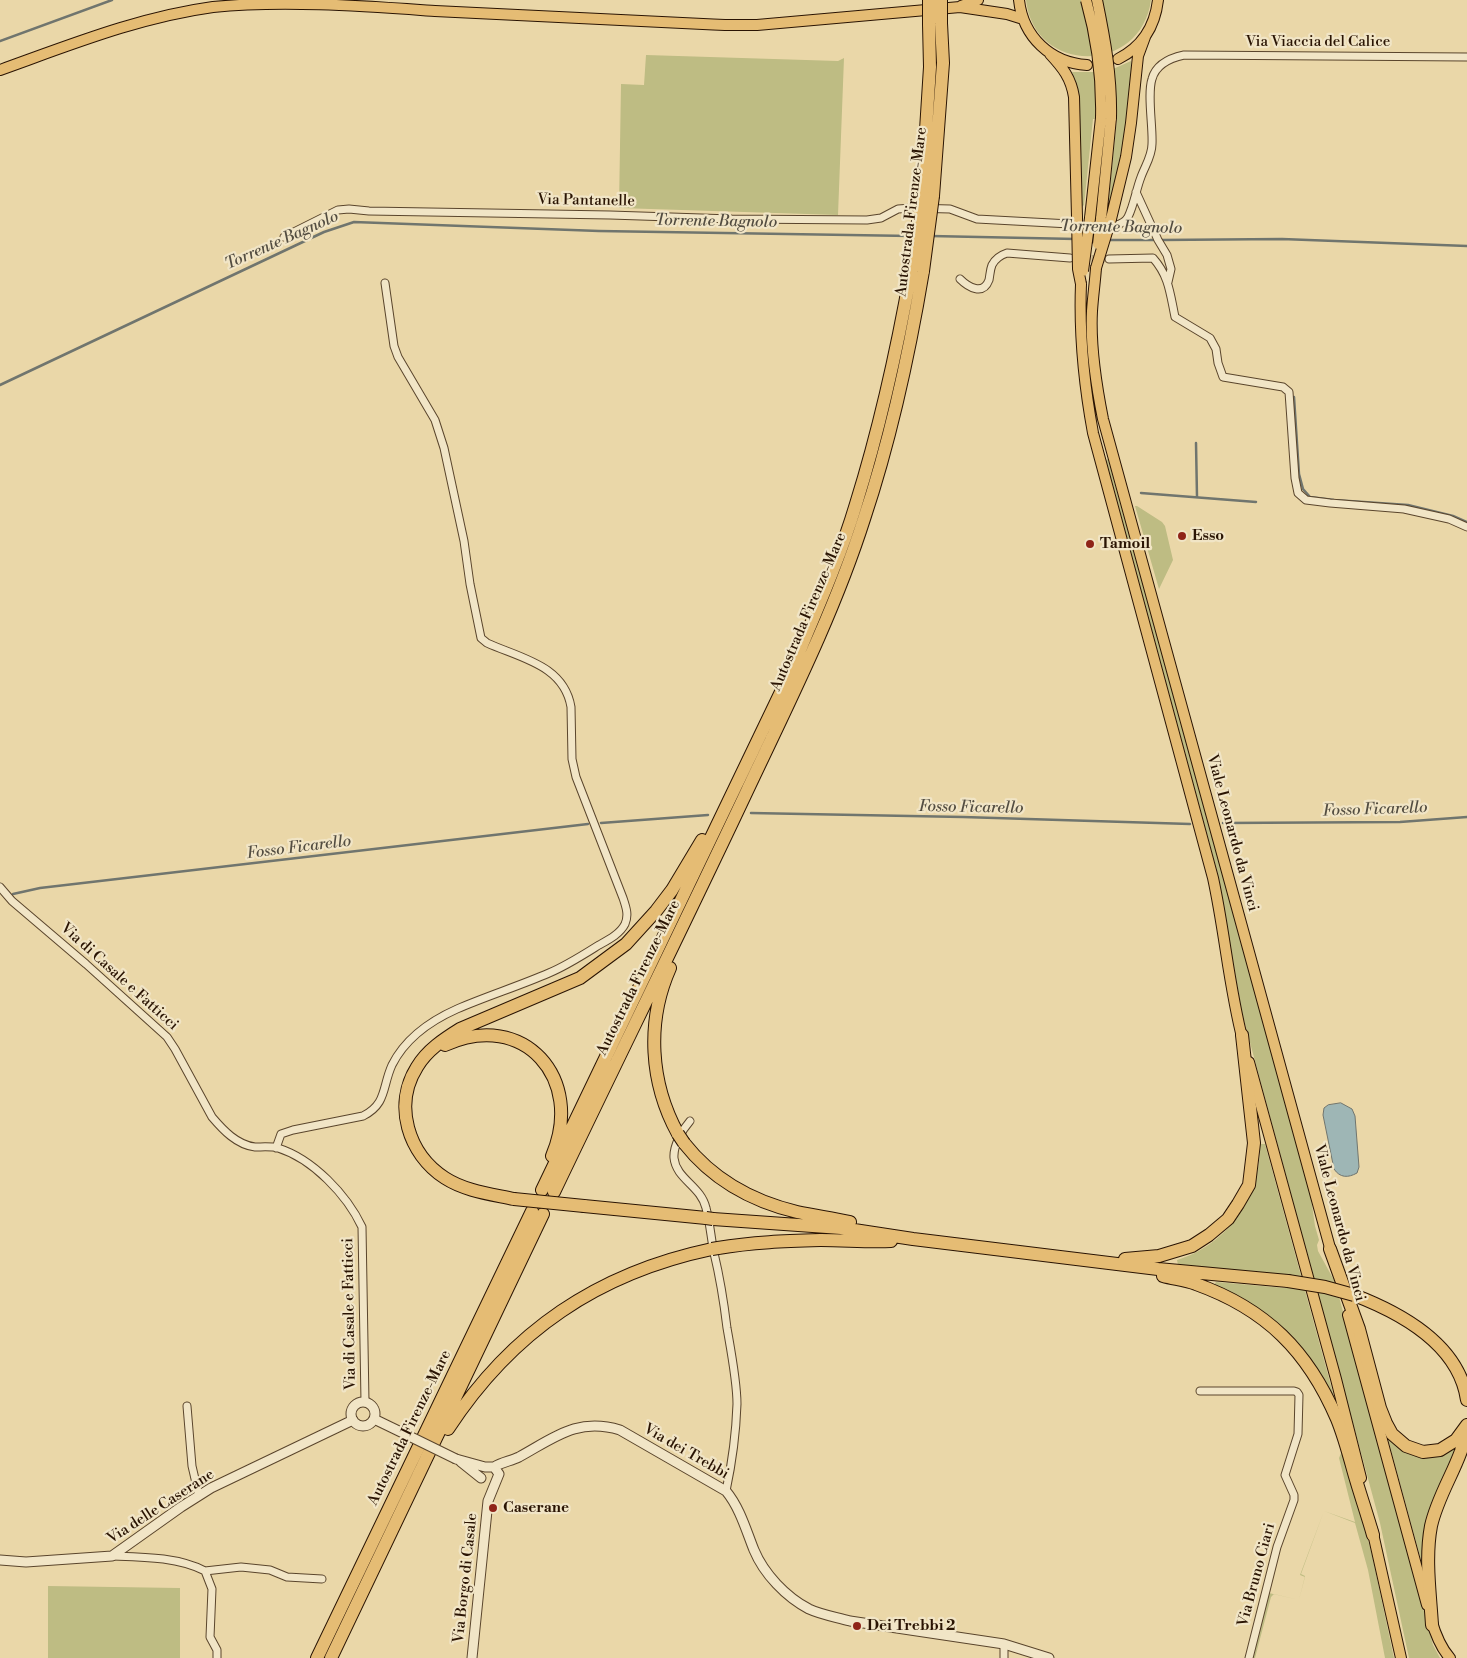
<!DOCTYPE html>
<style>
body{margin:0}
canvas{display:block;background:#ead7a8}
</style>
<canvas width="1467" height="1658"></canvas>
<script>
const context = document.querySelector('canvas').getContext('2d');
context.lineJoin = 'round';
function paint(path, color) { context.fillStyle = color; context.fill(path, 'evenodd'); }
function trace(path, color, width, dash) { context.strokeStyle = color; context.lineWidth = width; context.lineCap = dash ? 'butt' : 'round'; context.setLineDash(dash || []); context.stroke(path); }
function label(font, color, halo, rows, align = 'center') {
  context.font = font + ' "Libre Bodoni",serif'; context.lineWidth = 4.5; context.setLineDash([]); context.textBaseline = 'middle'; context.strokeStyle = halo; context.fillStyle = color; for (const [text, x, y, turn = 0] of rows) {
    context.save(); context.translate(x, y); context.rotate((+turn || 0) * Math.PI / 180); context.textAlign = isNaN(turn) ? turn : align; if (halo) context.strokeText(text, 0, 0); context.fillText(text, 0, 0); context.restore();
  }
}
const green = new Path2D(`
 M1026 0H1151C1141 75 1034 75 1026 0Z
 M646 55 838 61 844 58 838 215 619 208 621 84 644 85Z
 M1131 61C1132 110 1121 159 1109 207H1108L1117 118 1093 119 1084 205 1082 207 1078 94 1072 72H1097L1113 69Z
 M1108 459 1310 1191 1315 1226 1319 1240 1317 1245 1318 1251 1335 1282 1433 1645 1440 1658H1409L1380 1523 1242 1013 1217 871 1106 460Z
 M1135 506H1137L1162 522 1165 526 1173 560 1159 589Z
 M1260 1144H1265L1336 1404 1312 1363 1212 1288 1216 1282 1285 1288 1284 1275 1178 1265 1177 1260C1227 1245 1261 1197 1260 1144Z
 M1386 1432 1402 1448 1459 1445 1424 1571Z
 M1343 1445 1372 1555 1394 1658H1385L1368 1570 1355 1523 1324 1511 1301 1574 1305 1576 1299 1600 1274 1594 1271 1597 1255 1658H1252L1269 1593 1299 1600 1305 1577 1300 1575 1324 1511 1355 1522 1339 1458 1342 1451Z
 M48 1586 180 1588V1658H48Z`);
const water = new Path2D(`
 M1341 1103 1352 1109 1355 1116 1359 1167 1357 1173C1348 1178 1340 1178 1334 1169L1323 1115 1324 1108 1328 1105Z`);
const stream = new Path2D(`
 M0 41 112 0
 M931 236 1076 239
 M1109 240H1156
 M1161 240 1282 239 1467 246
 M0 385 324 232 354 222 599 231 911 236
 M1294 397 1299 474 1303 489 1310 497 1334 500 1408 505 1453 516 1467 522
 M1196 443 1197 497
 M1141 493 1256 502
 M751 813 963 817 1190 824
 M601 823 708 815
 M1223 823 1400 822 1467 817
 M13 894 40 888 588 824`);
const minorTunnel = new Path2D(`
 M1081 258 1109 259`);
const minor = new Path2D(`
 M1136 192 1158 240 1167 255 1171 269 1168 282
 M1116 225C1121 224 1125 222 1128 217 1134 205 1136 190 1141 177 1145 166 1152 156 1152 144 1153 127 1147 94 1152 79 1156 64 1170 58 1184 55L1467 57
 M284 237 338 210 349 209 369 211 610 215 732 219 867 220 881 218 898 209 912 208 950 209 977 219 1070 224
 M1109 259 1153 258C1169 276 1170 293 1175 317L1210 338 1216 349 1218 363 1223 377 1283 387 1289 392 1295 478 1298 493 1306 500 1330 503 1404 509 1449 519 1467 527
 M960 279C968 287 983 296 989 280 990 275 990 270 992 265 995 259 1001 255 1007 253L1070 258
 M0 887 12 901 86 964 167 1037 175 1049 212 1117C223 1130 237 1145 255 1147 262 1147 271 1146 278 1148 313 1159 347 1195 362 1227L365 1402
 M690 1121C682 1130 673 1146 674 1158 676 1179 701 1186 706 1208 710 1223 711 1238 714 1253 720 1278 724 1303 727 1328 731 1351 737 1382 737 1404 736 1433 732 1463 726 1491
 M276 1148 281 1134 293 1130 363 1116C387 1104 382 1087 392 1065 405 1039 430 1021 457 1009 487 996 519 986 549 973 566 966 583 955 599 945 608 940 620 934 625 924 629 915 626 907 623 898L576 777 572 759 571 707C564 665 520 658 487 643L481 638 470 584 464 541 444 448 435 420 398 357 394 346 385 283
 M1200 1391H1294L1297 1392 1299 1395 1298 1434 1285 1475 1294 1495V1500L1277 1547 1249 1658
 M187 1406 192 1466 199 1496
 M112 1556C143 1557 178 1557 205 1571L212 1589 210 1637 217 1650V1658
 M205 1571 241 1567 270 1570 287 1577 322 1579
 M1004 1658V1644`);
const tertiary = new Path2D(`
 M351 1414a12 12 0 1 1 24 0a12 12 0 1 1-24 0Z
 M374 1419 405 1434
 M456 1459 485 1467H494L499 1474 488 1501 472 1658
 M461 1462 481 1478
 M494 1467C502 1462 511 1461 519 1457 554 1438 577 1417 620 1430L726 1491C740 1508 746 1530 754 1550 764 1574 786 1597 809 1609 822 1615 836 1617 850 1621L1004 1644 1049 1658
 M0 1560 26 1562 112 1556 181 1507 211 1488 353 1420`);
const primary = new Path2D(`
 M1019 0C1023 37 1051 63 1087 65
 M961 6 978 0
 M1050 54C1063 68 1071 78 1074 97L1077 217
 M1118 59C1142 47 1155 26 1158 0
 M0 70C70 45 139 17 213 7 284 0 363 6 435 11 531 16 628 21 725 25H757L960 7 1007 14 1023 19
 M1090 218 1101 118
 M1101 219 1111 118
 M1111 219 1126 157 1131 123 1138 56 1145 37
 M1096 268C1095 282 1093 296 1092 311 1090 347 1096 384 1103 419L1332 1255
 M1081 284C1079 335 1084 384 1093 433L1213 878C1225 933 1229 988 1243 1041
 M1249 1062 1336 1379 1361 1478
 M1348 1315 1427 1605
 M1372 1529 1401 1658
 M1431 1619C1435 1633 1440 1647 1450 1658`);
const motorway = new Path2D(`
 M922 193 930 67 929 24
 M933 196 943 63 941 23
 M670 968C646 1022 650 1083 678 1134
 M445 1045C524 1009 585 1079 552 1156
 M684 1143C713 1180 751 1201 797 1212 815 1216 833 1218 850 1222
 M542 1190 791 671C814 616 839 561 856 504 880 427 897 350 911 271
 M554 1192C618 1058 684 925 747 791 789 702 834 613 864 519 891 438 909 355 923 271
 M514 1199C491 1194 465 1191 445 1178 408 1154 393 1105 417 1067 427 1050 444 1039 460 1029L580 978 626 944 656 911 672 890 702 840
 M584 1206 706 1218
 M713 1219 841 1228 913 1239 1158 1269 1288 1281
 M718 1248C752 1242 787 1241 821 1240 845 1240 867 1242 891 1241
 M1330 1249 1359 1329 1380 1408 1386 1423 1392 1434 1406 1446 1423 1452 1440 1450 1456 1440 1467 1425
 M1125 1259 1159 1256 1192 1246 1209 1235 1228 1219 1238 1204 1249 1185 1254 1143 1242 1035
 M1163 1276C1174 1279 1186 1280 1196 1284 1266 1309 1308 1351 1337 1419 1344 1436 1349 1455 1354 1473 1360 1494 1367 1514 1373 1535
 M1354 1295C1401 1313 1459 1345 1467 1400
 M448 1429C512 1331 598 1273 712 1249
 M1432 1625C1430 1592 1425 1558 1431 1526 1437 1499 1452 1476 1461 1451 1463 1444 1465 1436 1467 1429
 M317 1658 532 1211
 M331 1658 543 1214`);
const tertiaryBridge = new Path2D(`
 M405 1434 456 1459`);
const primaryBridge = new Path2D(`
 M1086 0C1097 39 1102 78 1101 118
 M1097 0C1105 39 1112 77 1111 118
 M1077 217 1078 269 1081 284
 M1098 244 1101 219
 M1096 268 1111 219
 M1083 271 1090 218`);
const motorwayBridge = new Path2D(`
 M929 0V24
 M941 0V23
 M911 271 922 193
 M923 271 933 196
 M678 1134 684 1143
 M514 1199 584 1206
 M706 1218 713 1219
 M712 1249 718 1248
 M1288 1281 1325 1287 1354 1295`);
const markers = [
 [1182,536,5,"#8f2418"],
 [1090,544,5,"#8f2418"],
 [493,1508,5,"#8f2418"],
 [857,1626,5,"#8f2418"]
];
const streetNames = [
 ["Via Viaccia del Calice",1318,42],
 ["Via Pantanelle",586,201,1],
 ["Autostrada Firenze-Mare",912,212,-83],
 ["Autostrada Firenze-Mare",809,612,-67],
 ["Viale Leonardo da Vinci",1232,833,75],
 ["Via di Casale e Fatticci",119,977,42],
 ["Autostrada Firenze-Mare",639,978,-64],
 ["Viale Leonardo da Vinci",1339,1223,75],
 ["Via di Casale e Fatticci",350,1314,-91],
 ["Autostrada Firenze-Mare",410,1428,-64],
 ["Via dei Trebbi",686,1452,30],
 ["Via delle Caserane",161,1507,-33],
 ["Via Bruno Ciari",1257,1575,-75],
 ["Via Borgo di Casale",466,1578,-84]
];
const poiNames = [
 ["Esso",1192,536],
 ["Tamoil",1100,544],
 ["Caserane",503,1508],
 ["Dei Trebbi 2",867,1626]
];
const waterNames = [
 ["Torrente Bagnolo",716,222,1],
 ["Torrente Bagnolo",1121,228,1],
 ["Torrente Bagnolo",282,241,-24],
 ["Fosso Ficarello",971,808,1],
 ["Fosso Ficarello",1375,810,-2],
 ["Fosso Ficarello",299,848,-7]
];
paint(green, '#bebc83');
paint(water, '#9eb6b5');
trace(water, '#70756e', 1);
trace(stream, '#70756e', 2.5);
trace(minorTunnel, '#c4b087', 7, [7, 3.5]);
trace(minor, '#5a452c', 9);
trace(tertiary, '#5a452c', 11);
trace(primary, '#2a1403', 12);
trace(motorway, '#2a1403', 14);
trace(minor, '#f1e5c6', 7);
trace(tertiary, '#f1e5c6', 9);
trace(primary, '#e5bc74', 10);
trace(motorway, '#e5bc74', 12);
trace(tertiaryBridge, '#5a452c', 11, []);
trace(primaryBridge, '#2a1403', 12, []);
trace(motorwayBridge, '#2a1403', 14, []);
trace(tertiaryBridge, '#f1e5c6', 9);
trace(primaryBridge, '#e5bc74', 10);
trace(motorwayBridge, '#e5bc74', 12);
for (const [x, y, r, color] of markers) { const dot = new Path2D(); dot.arc(x, y, r, 0, 2 * Math.PI); context.fillStyle = color; context.fill(dot); trace(dot, '#f1e5c6', 2); }
label('15px', '#2a1403', '#f1e5c6', streetNames);
label('bold 15px', '#2a1403', '#f1e5c6', poiNames, 'left');
label('italic 16px', '#534d41', '#f1e5c6', waterNames);
</script>
